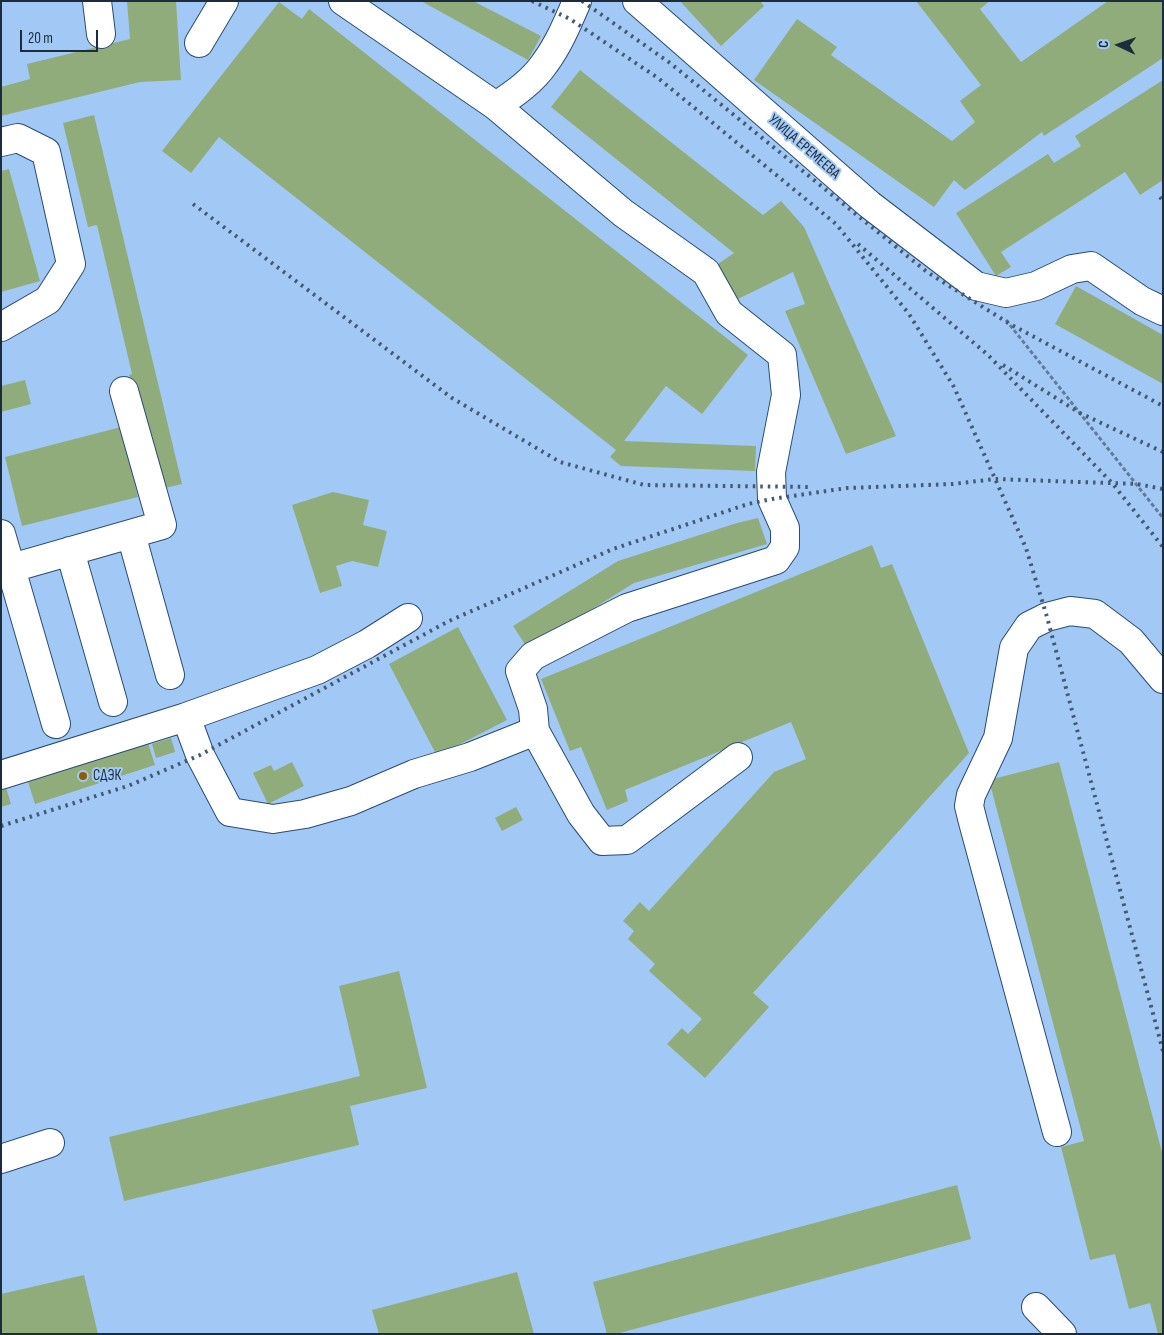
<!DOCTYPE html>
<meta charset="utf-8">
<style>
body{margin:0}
#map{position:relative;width:1164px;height:1335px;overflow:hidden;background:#a2c9f5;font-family:"Sofia Sans Condensed",sans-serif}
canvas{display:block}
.frame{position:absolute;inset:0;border:2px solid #1c2c3c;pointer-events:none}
.north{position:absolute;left:1094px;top:20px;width:50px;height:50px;-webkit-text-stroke:4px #a2c9f5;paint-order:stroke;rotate:273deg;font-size:14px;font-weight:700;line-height:20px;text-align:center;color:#1c2c3c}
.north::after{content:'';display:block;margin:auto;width:18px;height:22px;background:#1c2c3c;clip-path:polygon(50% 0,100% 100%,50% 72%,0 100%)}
.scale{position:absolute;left:20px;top:30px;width:78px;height:22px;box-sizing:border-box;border:2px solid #1c2c3c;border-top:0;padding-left:6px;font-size:15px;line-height:18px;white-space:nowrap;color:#1c2c3c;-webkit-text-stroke:4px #a2c9f5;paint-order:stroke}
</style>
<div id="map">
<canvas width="1164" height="1335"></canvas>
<div class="frame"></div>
<div class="north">С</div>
<div class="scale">20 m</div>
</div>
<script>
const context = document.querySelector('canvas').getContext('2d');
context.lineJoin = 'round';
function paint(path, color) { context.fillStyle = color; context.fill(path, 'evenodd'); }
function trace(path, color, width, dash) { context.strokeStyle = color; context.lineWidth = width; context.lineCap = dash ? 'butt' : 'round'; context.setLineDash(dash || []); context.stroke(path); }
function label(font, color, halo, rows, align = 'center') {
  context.font = font + ' "Sofia Sans Condensed",sans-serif'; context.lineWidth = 4; context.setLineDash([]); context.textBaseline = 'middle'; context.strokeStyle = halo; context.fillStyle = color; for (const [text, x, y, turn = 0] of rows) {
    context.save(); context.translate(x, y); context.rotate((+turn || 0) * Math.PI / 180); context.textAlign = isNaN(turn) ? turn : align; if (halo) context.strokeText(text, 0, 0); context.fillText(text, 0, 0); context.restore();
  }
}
const building = new Path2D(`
 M127 1H176L181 80 140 82 1 116V87L30 79 27 64 130 39Z
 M421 1H473L541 36 528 60Z
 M680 1H760L764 6 721 46Z
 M916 1H990L980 9 1021 62 1108 1H1163V58L1044 136 1042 132 965 190 954 180 934 207 754 80 797 19 837 47 831 55 952 141 975 122 960 101 981 85Z
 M279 2 302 19 309 9 748 355 702 414 666 386 624 441 756 446 755 471 621 466 610 457 616 450 219 137 191 173 162 151Z
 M580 70 763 215 781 201 804 227 896 436 846 454 785 311 805 304 793 272 736 300 715 266 734 253 551 107Z
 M1163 80V180L1140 195 1125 172 1001 252 1011 267 996 276 956 213 1048 154 1054 163 1081 146 1075 136Z
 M94 115 182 484 156 490 129 375 132 374 97 225 88 227 63 123Z
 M9 169 40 281 1 292V171Z
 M1076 286 1163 335V384L1055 324Z
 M25 380 31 404 1 412V386Z
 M121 427 138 497 22 526 5 457Z
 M333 492 369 500 363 525 387 531 378 567 352 561 336 566 342 586 320 593 292 505Z
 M758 518 767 544 634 583 528 649 513 626 618 561 737 523Z
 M872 545 881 568 892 564 969 753 753 993 769 1007 705 1078 667 1044 682 1028 688 1034 702 1019 649 971 655 964 628 939 634 931 623 921 640 902 649 911 774 772 806 759 791 722 625 790 628 801 607 810 581 747 570 751 541 679Z
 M458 627 507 720 437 756 389 664Z
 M171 738 175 752 156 758 152 744Z
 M148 743 155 765 35 804 28 782Z
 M292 762 304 786 268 804 253 773 271 765 274 771Z
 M1059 762 1163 1156V1334H1158L1150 1303 1129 1309 1115 1254 1090 1260 1061 1147 1084 1141 989 780Z
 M1 781H4L11 804 1 807Z
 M516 807 523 820 502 831 495 818Z
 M399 971 427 1088 350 1106 359 1145 124 1201 109 1137 360 1076 339 986Z
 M957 1185 971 1239 616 1334H607L593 1282Z
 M517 1272 534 1334H379L372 1310Z
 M84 1275 98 1334H1V1294Z`);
const path = new Path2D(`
 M1006 320 1163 518`);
const minor = new Path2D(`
 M97 1 101 34
 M637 1 870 205 976 286 1006 293 1036 286 1072 269 1091 266 1142 301 1163 311
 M199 43 224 1
 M496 106C514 94 533 81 545 63 559 44 568 22 577 1
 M1 142 18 138 46 152 71 264 48 300 1 327
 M1 534 56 724
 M131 534 170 675
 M70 551 113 702
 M1 571 162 525 124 391
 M186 717 200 755 230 812 273 819 305 814 351 801 414 774 470 757 535 731 533 709 520 671 533 656 627 608 776 560 785 547V528L772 499 771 472 786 395 782 355 729 313 706 272 623 213 496 106 343 1
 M535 731 581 814 602 841 627 840 738 757
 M1 775 186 717 317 670 367 644 408 618
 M1057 1132 973 822 969 806 971 795 998 738 1014 648 1029 626 1047 617 1070 611 1095 614 1131 641 1163 679
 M1 1159 50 1143
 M1036 1307 1062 1334`);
const rail = new Path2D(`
 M532 1 570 19 658 78 836 224 909 314 954 387 1026 548 1047 617 1163 1051
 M582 1 670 63 927 272 1010 324 1163 406
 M1160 197 1163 201
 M193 204 452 398 560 462 644 485 812 487
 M858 244 988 355 1112 483 1163 547
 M1003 365 1080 413 1163 452
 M1 826 128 786 200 755 449 621 613 549 748 504 772 499 847 488 953 484 995 479 1137 484 1163 489`);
const markers = [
 [83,776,5,"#8e5c08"]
];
const streetNames = [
 ["УЛИЦА ЕРЕМЕЕВА",804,147,41]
];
const poiNames = [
 ["СДЭК",93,776]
];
paint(building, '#91ac7b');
trace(minor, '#294c71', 30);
trace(path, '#607c9a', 3, [4, 2.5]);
trace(minor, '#fff', 28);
trace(rail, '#435a72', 4, [2.5, 5]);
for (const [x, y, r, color] of markers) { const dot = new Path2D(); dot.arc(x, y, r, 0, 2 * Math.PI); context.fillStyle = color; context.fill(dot); trace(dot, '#a2c9f5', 2); }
label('15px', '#1c2c3c', '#a2c9f5', streetNames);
label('15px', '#1c2c3c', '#a2c9f5', poiNames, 'left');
</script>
